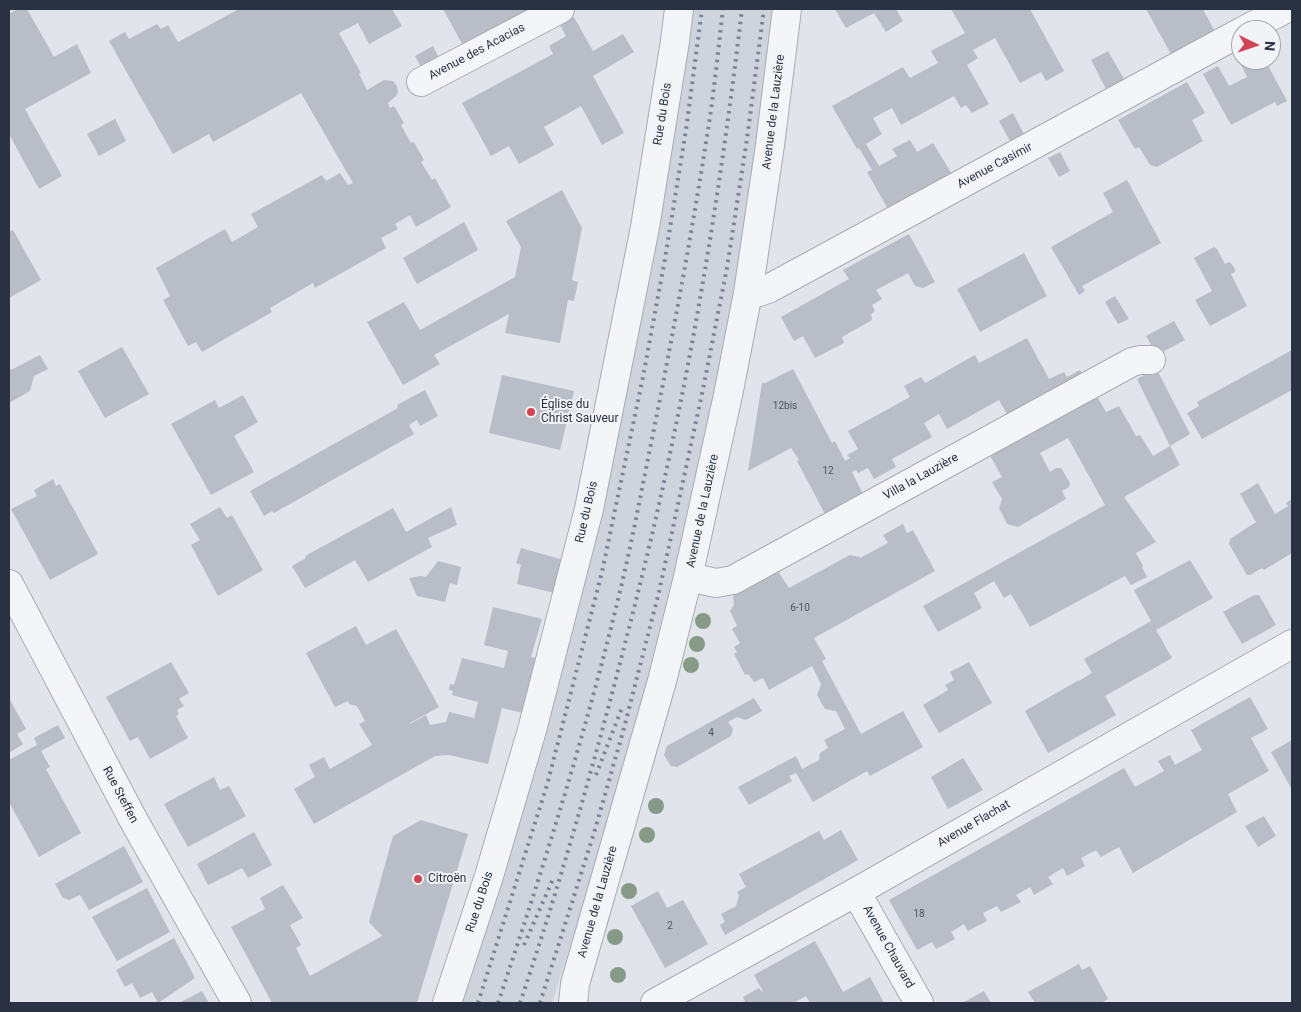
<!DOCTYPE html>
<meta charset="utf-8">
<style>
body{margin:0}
#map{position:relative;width:1301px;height:1012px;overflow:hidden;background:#e1e4ea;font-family:Roboto,sans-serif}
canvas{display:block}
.frame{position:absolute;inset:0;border:10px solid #293142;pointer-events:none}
.north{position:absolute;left:1231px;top:20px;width:50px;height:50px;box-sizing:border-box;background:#f1f3f7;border:1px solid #a1a5af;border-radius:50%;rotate:94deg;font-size:14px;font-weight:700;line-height:20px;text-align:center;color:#293142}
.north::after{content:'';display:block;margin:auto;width:18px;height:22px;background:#d14455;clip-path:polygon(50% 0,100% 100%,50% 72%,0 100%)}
</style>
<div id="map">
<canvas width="1301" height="1012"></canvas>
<div class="frame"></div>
<div class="north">N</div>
</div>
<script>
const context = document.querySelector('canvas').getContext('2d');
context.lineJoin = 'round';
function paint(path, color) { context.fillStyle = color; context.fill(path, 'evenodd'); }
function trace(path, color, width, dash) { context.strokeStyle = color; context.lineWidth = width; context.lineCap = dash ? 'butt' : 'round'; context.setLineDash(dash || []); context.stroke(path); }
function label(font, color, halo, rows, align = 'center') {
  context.font = font + ' Roboto,sans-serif'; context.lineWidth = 4; context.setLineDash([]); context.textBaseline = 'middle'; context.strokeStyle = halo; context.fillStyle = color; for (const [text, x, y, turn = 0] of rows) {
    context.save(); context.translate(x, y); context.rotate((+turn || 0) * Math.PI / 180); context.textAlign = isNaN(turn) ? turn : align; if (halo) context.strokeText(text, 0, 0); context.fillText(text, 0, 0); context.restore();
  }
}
const built = new Path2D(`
 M691 9H776L737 279 715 393 694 492 649 677 590 884 552 1003H461Z`);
const building = new Path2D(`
 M18 9H27L54 57 77 44 91 73 25 109 62 176 39 189 9 134V14Z
 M239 9H392L402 26 369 44 358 23 339 33 361 73 359 74 367 90 384 80 393 81 397 86 398 92 396 96 388 103 390 108 394 106 404 123 401 125 411 143 414 142 424 160 421 162 432 180 435 178 451 207 416 227 410 215 395 224 398 229 381 238 386 248 315 288 313 283 270 308 272 312 202 352 196 342 188 346 163 300 170 296 156 268 225 229 232 242 258 227 251 214 322 175 326 181 340 173 348 185 353 183 301 93 213 142 209 134 173 154 109 41 125 32 129 39 157 24 161 29 168 25 178 42Z
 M443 9H543L466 51Z
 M835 9H896L903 21 886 32 874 13 846 28Z
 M951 9H1030L1064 71 1046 81 1041 72 1020 83 995 38 973 50 978 58 967 65 989 104 972 113 966 105 961 108 954 96 901 125 892 108 873 118 882 134 866 144 879 166 897 156 892 149 910 140 917 152 933 143 952 174 888 209 867 172 872 170 859 148 857 149 832 106 903 67 910 78 938 63 931 51 965 33Z
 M1146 9H1203L1214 30 1171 54Z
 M574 17 593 51 623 34 634 52 593 76 624 133 602 145 581 106 544 127 554 145 519 164 509 146 491 156 462 103 553 54 549 46 566 36 560 25Z
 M433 46 442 64 425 74 415 56Z
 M1108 51 1124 79 1106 89 1091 60Z
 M1241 53V60H1265L1287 101 1277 106 1275 102 1231 125 1203 74 1218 66 1229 86 1247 77 1237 56Z
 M1187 82 1205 113 1192 120 1203 141 1157 167 1150 165 1139 147 1135 149 1118 120Z
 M1013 113 1024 134 1010 141 999 121Z
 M115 119 126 141 99 156 87 134Z
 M1060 152 1070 171 1059 177 1048 158Z
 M1127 180 1161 243 1082 286 1085 291 1079 295 1051 247 1113 212 1103 193Z
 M562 190 582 228 572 280 578 282 574 301 568 300 560 343 505 333 509 314 434 355 440 364 403 385 367 322 404 302 420 330 515 277 521 247 506 221Z
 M464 222 478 250 417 284 403 258Z
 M13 230 41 280 9 298V232Z
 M909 234 935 282 923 288 915 286 908 273 876 290 882 299 872 305 875 311 871 314 872 320 842 337 844 343 815 358 803 336 794 341 781 317 849 279 843 270Z
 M1214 247 1217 249 1225 264 1229 262 1231 263 1235 269V272L1231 274 1247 306 1210 326 1195 300 1212 291 1194 258Z
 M1024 253 1047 296 980 332 957 289Z
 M1115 296 1129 319 1118 324 1105 302Z
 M1174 321 1185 340 1157 355 1146 336Z
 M1027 338 1049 379 1064 372 1067 377 1080 370 1085 379 1010 419 999 400 947 429 939 414 924 423 932 437 892 459 896 467 874 479 868 468 858 473 856 470 852 472 863 494 825 514 797 461 799 460 791 448 748 471 762 383H765L793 369 824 428 832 443 835 441 845 461 850 458 847 455 858 449 848 431 910 397 904 386 921 377 925 383 975 355 979 363Z
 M122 347 149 394 105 418 78 371Z
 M1292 350V390L1202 439 1187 413 1199 406 1197 402Z
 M40 355 48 369 34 376 30 391 9 403V366L11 370Z
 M1156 368 1190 434 1170 446 1180 465 1124 497 1156 542 1136 553 1143 566 1142 567 1147 577 1131 585 1125 576 1030 627 1011 594 1004 598 994 581 974 593 982 608 938 632 923 606 1105 505 1068 438 1040 453 1050 472 1056 468H1061L1070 483 1069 487 1062 491 1066 499 1018 527 1007 524 999 508 1002 499 992 482 1002 477 988 452 1095 393 1106 412 1119 406 1136 436 1140 435 1153 456 1170 446 1137 379Z
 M502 375 574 391 560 450 489 433Z
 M425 390 438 416 420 426 417 420 409 425 414 434 274 513 272 511 264 516 250 491 398 408 397 405Z
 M243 395 258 422 234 436 254 472 211 495 171 424 215 400 219 408Z
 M53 479 56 486 60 484 98 554 50 580 11 509 37 496 34 490Z
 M1258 483 1275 514 1288 506 1286 503 1292 499V553L1264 570 1262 568 1250 575H1247L1229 544 1230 539 1256 522 1240 494Z
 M220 507 227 518 232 515 263 570 218 596 191 545 200 540 190 524Z
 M451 507 457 525 428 538 432 547 368 582 355 560 305 588 292 566 306 558 305 556 393 508 406 532Z
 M903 524 907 533 913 530 935 571 814 638 826 659 822 661 861 734 903 711 923 747 870 776 867 771 813 802 796 773 789 776 792 781 749 805 738 787 796 756 802 769 819 760 820 753 828 748 824 740 845 729 836 711 825 709 817 695 821 684 812 666 769 690 763 678 754 682 748 674 745 675 734 654 737 652 734 647 740 643 732 629 737 626 730 611 734 605 733 597 737 589 776 568 789 588 850 555 860 557V558L888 543 883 535Z
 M521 548 564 560 555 593 517 584 521 565 516 563Z
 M1190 560 1213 598 1156 630 1172 658 1105 696 1116 715 1048 753 1025 711 1079 680V681L1092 673 1084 659 1151 621 1134 590Z
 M438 561 461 567 457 585 450 583 445 602 417 596 409 578 421 576 426 577Z
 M1254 595H1259L1276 625 1242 644 1223 612Z
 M493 607 542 619 531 657 538 659 523 713 502 708 488 764 449 755 435 756 314 824 294 789 315 777 309 765 324 757 330 769 372 745 359 724 365 721 357 706 349 704 348 701 335 707 306 653 356 626 366 645 396 629 439 707 410 723V724L426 715 430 725 446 722 449 712 474 718 478 702 452 695 453 691 449 690 450 684 454 685 462 658 504 668 508 651 484 645Z
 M171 662 189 693 179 699 184 706 177 710 179 714 176 716 188 738 150 759 138 737 130 741 106 697Z
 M969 662 992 703 939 733 923 705 948 690 945 685 954 680 950 672Z
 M1250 697 1268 729 1251 738 1269 771 1228 794 1237 812 1133 873 1119 847 1101 857 1096 850 1081 858 1085 866 1067 876 1063 868 1048 877 1053 884 1034 895 1030 887 1016 895 1021 902 1001 912 997 906 983 913 987 921 968 931 964 924 951 932 955 939 936 949 932 942 917 950 889 900 1124 768 1135 787 1164 771 1158 761 1170 755 1175 765 1202 750 1191 730Z
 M9 698 26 729 17 734 23 744 9 753Z
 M754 698 762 711 746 720 737 717 728 722 733 729 731 736 677 767 671 766 664 755 667 746Z
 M58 725 65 738 41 751 50 767 46 769 81 833 39 857 9 802V760L37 745 34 738Z
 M1292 740V790L1271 752Z
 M963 758 983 790 948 809 931 777Z
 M214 777 220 790 229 786 246 816 188 847 164 804Z
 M1264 816 1276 836 1258 847 1245 826Z
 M421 820 468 834 417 1003H272L231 927 265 909 260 898 283 885 303 918 290 925 301 945 296 948 310 976 382 936 369 922 393 836Z
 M841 830 858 860 725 935 720 925 725 922 721 914 736 906 739 896 737 892 746 887 739 874 819 831 824 840Z
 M254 832 272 865 248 878 242 868 208 885 197 864Z
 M124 846 143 882 89 910 80 895 69 900 63 898 55 884Z
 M147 888 170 932 117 961 92 917Z
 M658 891 667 908 683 900 708 944 665 968 631 906Z
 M174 938 195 978 158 1003 152 992 140 998 132 983 125 987 116 970Z
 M815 941 843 992 870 977 884 1003H810L806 996 793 1003H740L745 1001 743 997 759 988 762 992 763 991 754 975Z
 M1079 964 1082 970 1090 966 1108 999 1101 1003H1035L1028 992Z
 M202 991 209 1003H179Z
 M984 991 991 1003H962Z`);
const minor = new Path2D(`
 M1245 30 1285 9
 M421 82 560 9
 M748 293 759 292 770 288 1241 32
 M688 577 716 583 733 580 1132 362 1140 360H1151
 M9 584 134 821 237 1003
 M856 892 919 1003
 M447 1003 489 876 532 730 589 509 645 227 675 41 679 9
 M573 1003 575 984 662 681 688 577 728 395 748 293 770 145 787 9
 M655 1003 856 892 1292 644`);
const rail = new Path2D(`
 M596 775 623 705
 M524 945 553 879
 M478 1003 547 785 602 572 643 377 665 259 686 130 702 9
 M498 1003C546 860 591 716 625 570 636 521 645 473 655 424 674 328 692 232 707 136 714 94 718 51 723 9
 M520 1003C558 890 591 775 621 659 640 586 658 513 673 439 703 297 725 153 742 9
 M540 1003 594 833 624 728 659 592 703 389 727 268 747 139 764 9`);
const trees = [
 [703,621],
 [697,644],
 [691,665],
 [656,806],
 [647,835],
 [629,891],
 [615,937],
 [618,975]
];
const markers = [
 [531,412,5,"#d14455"],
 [418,879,5,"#d14455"]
];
const numberNames = [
 ["12bis",785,406],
 ["12",828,471],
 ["6-10",800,608],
 ["4",711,733],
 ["18",919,914],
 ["2",670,926]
];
const streetNames = [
 ["Avenue des Acacias",477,52,-28],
 ["Avenue de la Lauzière",774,112,-83],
 ["Rue du Bois",663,114,-81],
 ["Avenue Casimir",995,166,-28],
 ["Villa la Lauzière",921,477,-29],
 ["Avenue de la Lauzière",703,511,-78],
 ["Rue du Bois",587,512,-77],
 ["Rue Steffen",120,795,62],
 ["Avenue Flachat",974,824,-30],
 ["Rue du Bois",480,902,-72],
 ["Avenue de la Lauzière",598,902,-74],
 ["Avenue Chauvard",888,947,61]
];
const poiNames = [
 ["Église du",541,405],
 ["Christ Sauveur",541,419],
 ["Citroën",428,879]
];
paint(built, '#cfd3dc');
paint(building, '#b8bdc7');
trace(minor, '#a6abb4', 30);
trace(minor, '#f4f5f8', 28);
trace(rail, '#7a8394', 4, [2.5, 5]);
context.fillStyle = '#869a87';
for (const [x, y] of trees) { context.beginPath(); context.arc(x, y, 8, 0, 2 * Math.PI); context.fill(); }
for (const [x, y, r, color] of markers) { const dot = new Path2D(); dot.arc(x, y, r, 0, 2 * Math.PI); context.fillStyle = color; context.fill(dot); trace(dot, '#f1f3f7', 2); }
label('10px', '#4d5463', null, numberNames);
label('12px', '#293142', '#f1f3f7', streetNames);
label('12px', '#293142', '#f1f3f7', poiNames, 'left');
</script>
